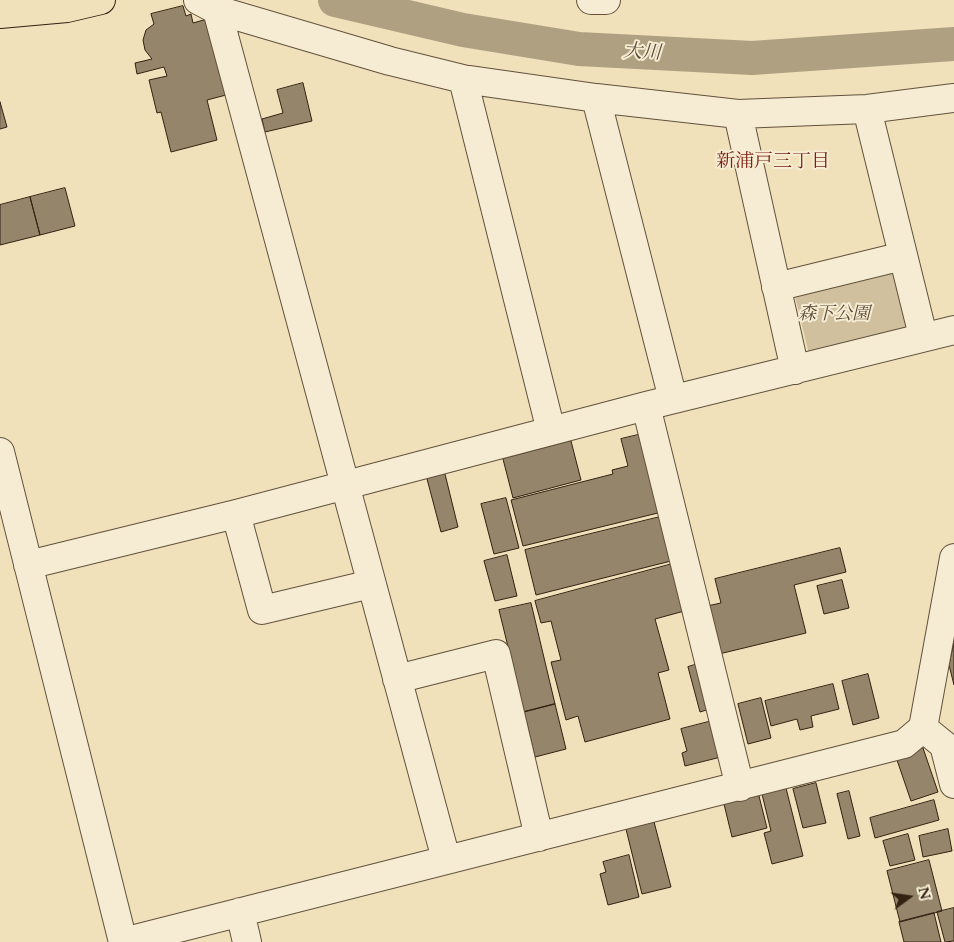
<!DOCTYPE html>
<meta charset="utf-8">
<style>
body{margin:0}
#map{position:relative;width:954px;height:942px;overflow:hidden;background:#f0e1bb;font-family:Cardo,serif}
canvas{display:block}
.north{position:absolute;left:884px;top:872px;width:50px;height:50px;-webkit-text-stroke:4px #f5ecd3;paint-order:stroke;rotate:76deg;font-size:14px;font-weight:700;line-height:20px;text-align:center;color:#332112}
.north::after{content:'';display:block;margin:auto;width:18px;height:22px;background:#332112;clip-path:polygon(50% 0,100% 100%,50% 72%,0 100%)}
</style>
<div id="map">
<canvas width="954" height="942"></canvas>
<div class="north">N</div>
</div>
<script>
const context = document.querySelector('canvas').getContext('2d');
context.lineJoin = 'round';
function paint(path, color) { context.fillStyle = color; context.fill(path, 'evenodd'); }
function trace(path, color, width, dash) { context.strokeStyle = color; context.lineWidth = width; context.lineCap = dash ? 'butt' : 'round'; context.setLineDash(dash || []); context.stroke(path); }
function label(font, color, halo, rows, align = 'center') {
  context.font = font + ' Cardo,"Noto Serif JP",serif'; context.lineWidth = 4; context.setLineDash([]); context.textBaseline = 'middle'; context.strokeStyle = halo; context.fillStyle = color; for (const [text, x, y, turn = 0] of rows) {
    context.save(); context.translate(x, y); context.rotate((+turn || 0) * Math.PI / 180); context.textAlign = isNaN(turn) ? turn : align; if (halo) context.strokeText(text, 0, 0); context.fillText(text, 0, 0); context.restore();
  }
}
const green = new Path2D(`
 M898 268 913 330 809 354 794 292Z`);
const river = new Path2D(`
 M335 0 463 30 579 49 752 58 954 44`);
const building = new Path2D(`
 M183 6 186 16 191 14 193 23 207 19 226 95 207 100 217 140 171 152 161 112 157 113 149 80 167 76 164 67 137 74 135 63 152 59 145 50 143 40 146 30 154 24 151 14Z
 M303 83 312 121 265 132 262 119 283 113 277 90Z
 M0 102 7 127 0 129Z
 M65 188 75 226 40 235 30 197Z
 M30 197 40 235 0 245V205Z
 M642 434 662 512 523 546 511 500 613 474 612 470 628 466 621 439Z
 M571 441 581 480 513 498 503 459Z
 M444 470 458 527 441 532 426 475Z
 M506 498 519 548 494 554 481 504Z
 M660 517 671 561 536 595 525 550Z
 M840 548 846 572 794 585 806 633 719 654 707 606 721 603 715 579Z
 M507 555 517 596 495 601 484 561Z
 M676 563 688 610 655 619 669 670 658 673 670 719 585 742 578 716 566 720 551 662 561 660 551 621 541 623 535 601Z
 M842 580 849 608 824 614 817 586Z
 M531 603 555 704 524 712 499 610Z
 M954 643V685L949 665Z
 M701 663 713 708 700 712 688 667Z
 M868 674 879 718 853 725 842 681Z
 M833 684 839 709 811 716 813 727 800 730 797 719 771 726 765 701Z
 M761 698 771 738 748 744 738 704Z
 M555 704 566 749 535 757 524 712Z
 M712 721 721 757 685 766 682 753 687 751 681 729Z
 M923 748 938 792 911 801 896 757Z
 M816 783 826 823 803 828 793 789Z
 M785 784 803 856 772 864 764 833 771 831 761 790Z
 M849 791 860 836 848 839 837 794Z
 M758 792 767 828 732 837 723 800Z
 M934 800 939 820 875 838 870 818Z
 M653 818 671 887 642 894 625 825Z
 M948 829 952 851 923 857 919 836Z
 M908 834 915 860 890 866 883 841Z
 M629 855 639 897 608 905 600 874 606 872 603 862Z
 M929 860 942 911 900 922 887 871Z
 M954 908V941L945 942 937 912Z
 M934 913 941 942H904L899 922Z`);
const minor = new Path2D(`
 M198 0 217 10 390 61 463 79 596 98 738 114 867 109 954 98
 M591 0H606
 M217 10 446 859
 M463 79 551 431
 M596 98 673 399
 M867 109 923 336
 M738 114 795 370
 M776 287 903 256
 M646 406 740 787
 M0 452 123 942
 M236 514 262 610 371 584
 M28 565 236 514 646 406 954 330
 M397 679 496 654 539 837
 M923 728 944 745 954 784
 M240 912 247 942
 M123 942 904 744 923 728 954 558`);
const highway = new Path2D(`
 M0 14 67 8 101 0`);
const parkNames = [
 ["森下公園",834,315]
];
const waterNames = [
 ["大川",642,53,3]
];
const neighbourhoodNames = [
 ["新浦戸三丁目",773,163]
];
paint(green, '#d0c09e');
trace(river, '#b0a082', 34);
paint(building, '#95856a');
trace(building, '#332112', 1);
trace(minor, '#62513c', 30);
trace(highway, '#332112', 30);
trace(minor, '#f5ecd3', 28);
trace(highway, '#f0e1bb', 28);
label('italic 18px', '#5a4935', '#f5ecd3', parkNames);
label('italic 19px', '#5f4d39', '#f5ecd3', waterNames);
label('19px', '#7a1f14', '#f5ecd3', neighbourhoodNames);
</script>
